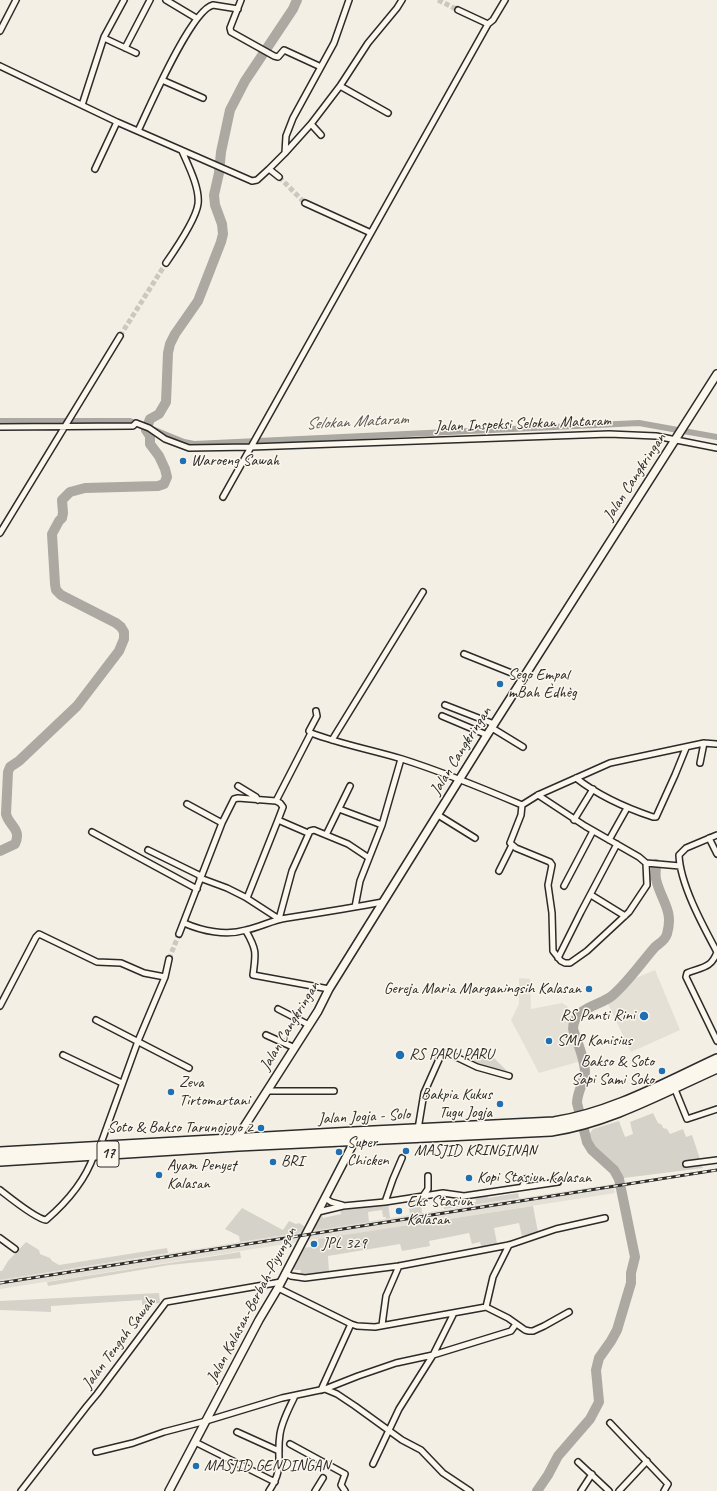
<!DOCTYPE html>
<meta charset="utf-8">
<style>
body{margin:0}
canvas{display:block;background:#f3efe4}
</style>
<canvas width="717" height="1491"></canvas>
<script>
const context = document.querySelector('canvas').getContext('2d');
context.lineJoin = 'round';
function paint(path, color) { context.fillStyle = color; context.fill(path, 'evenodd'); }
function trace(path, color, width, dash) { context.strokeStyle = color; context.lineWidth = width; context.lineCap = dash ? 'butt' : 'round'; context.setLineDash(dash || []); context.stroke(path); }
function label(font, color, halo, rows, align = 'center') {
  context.font = font + ' Caveat,sans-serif'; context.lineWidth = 3; context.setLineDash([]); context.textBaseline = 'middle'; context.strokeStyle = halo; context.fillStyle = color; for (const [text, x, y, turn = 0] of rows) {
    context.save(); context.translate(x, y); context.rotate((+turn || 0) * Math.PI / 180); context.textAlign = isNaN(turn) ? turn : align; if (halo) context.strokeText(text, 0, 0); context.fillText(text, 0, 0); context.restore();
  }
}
const built = new Path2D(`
 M655 970 680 1030 631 1052 607 1002 617 994 626 982Z
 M519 978 530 979 531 1009 562 1003 567 1006 581 1061 539 1073 511 1020 519 1004Z
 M613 1184 615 1193 307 1241 312 1230Z
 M304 1232 298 1242 0 1289V1280Z`);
const green = new Path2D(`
 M483 1047 509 1073 506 1074 472 1063Z
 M653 1113 658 1123 662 1125 663 1128 667 1129 670 1134 683 1129 686 1137 692 1135 703 1168 616 1179 611 1169 589 1142 587 1137 593 1129 619 1121 625 1137 633 1134 630 1122Z
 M518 1193 519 1198 444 1209V1207L476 1202 475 1196 486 1194 488 1198Z
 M416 1198V1202H421L422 1213 410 1215 408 1200Z
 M388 1203 390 1218 386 1219V1217H383L382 1210 368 1212 369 1222 316 1230 313 1226 319 1215H322L323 1218 341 1214 340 1209Z
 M533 1206 538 1232 522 1236 519 1223 494 1228 497 1243 482 1249 480 1242 472 1244 469 1233 429 1241 430 1246 402 1251 400 1244 328 1256 329 1272 301 1276 300 1274 301 1270H295L293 1267 303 1248 318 1246V1239Z
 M242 1208 283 1230 289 1221 296 1224 299 1223 307 1228 304 1232 240 1242 239 1236 225 1229Z
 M26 1242 39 1250 40 1254 50 1258 52 1261 59 1265 167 1248 168 1253 0 1280V1271H2L8 1261Z
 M240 1252 241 1258 169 1265 48 1286 47 1282Z
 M159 1293 160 1303 142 1305V1300L51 1306V1312L0 1310V1301Z`);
const canal = new Path2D(`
 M0 421H130L142 425
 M152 429 184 442 194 444 639 423 717 437`);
const river = new Path2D(`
 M0 851 15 844C22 829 9 826 6 814L8 772 10 767 19 761 77 706 119 651 124 639V632L121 627 116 623 61 595 56 590 55 584 52 534 59 521 62 518 63 513 62 500 70 492 85 488 158 486 164 484 167 477 165 469 159 456 150 444V436L146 430 150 419 159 414 166 402 168 353 170 344 175 334 198 301 221 242 223 234 222 224 215 205 214 195 219 173 221 152 230 110 245 81 293 9 297 0
 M537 1491 548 1475 558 1456 590 1419 599 1402 596 1370 599 1358 611 1341 617 1330 631 1283V1273L635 1257 619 1179 614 1170 592 1150 587 1142 577 1103C577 1092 584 1083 585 1072 585 1060 577 1041 573 1029 573 1007 601 1006 613 995 629 981 641 963 655 947 659 943 665 941 667 934 674 910 661 901 656 879 655 875 656 869 656 864`);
const streetTunnel = new Path2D(`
 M438 0 458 10
 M279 177 305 203
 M120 336 166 263
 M169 959 179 934`);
const street = new Path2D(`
 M166 0 196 18
 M241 0 230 28 231 32 274 56 278 57 284 50 321 67
 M458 10 488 24
 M0 31 16 0
 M104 38 136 53
 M125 48 150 0
 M0 66 117 122 252 181 257 180 269 169
 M162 80 203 98
 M340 86 388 113
 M82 105 104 37 124 0
 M311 124 321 135
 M138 131C149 108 191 10 213 5L238 9
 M285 153 311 124 340 86 368 43 397 8 402 0
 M95 169 117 122
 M279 177 269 169 285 153 286 136 293 118 334 43 349 0
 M305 203 371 233
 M166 263C175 250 196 219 198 204 200 188 188 165 182 151
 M0 427 133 426 136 423 149 428 165 439 189 448 251 447 609 434 656 436 717 448
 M223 497 488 24 493 20 505 0
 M0 533 120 336
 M464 654 524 678
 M445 705 494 724
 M442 716 487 735
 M492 728 523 747
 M311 733C340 744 372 750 402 759 443 772 482 788 522 805
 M332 740 423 592
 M700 763 704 743
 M576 778C599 796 626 808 653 817H656L675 775 686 748
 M238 786 256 797 258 800
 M538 795 585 826 639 857 646 863 680 866
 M276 801 311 733 309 731 317 716 316 711
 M187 804 222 823
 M522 805 521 815 510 843 516 848 550 862 552 865 548 885 552 913 553 951 561 961 565 963H570L587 951 629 912 647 885 646 863
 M522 805 538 795 610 763 704 743 716 744
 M339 809 382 825
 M438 815 475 838
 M574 820 593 789
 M92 832 197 889
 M326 835 350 786
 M717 835 686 848 679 855C680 884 703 926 717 952 711 969 701 967 687 973L686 977 717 1041
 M709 838 717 854
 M609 840 627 808
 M148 850 201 876
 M499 871 512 845
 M200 878 227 888 245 897 279 919
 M564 886 593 831
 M591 895 625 916
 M247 898 278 820
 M355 907 360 881 382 825 401 759
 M279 919 292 871 310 831 314 830 348 844 369 858
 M184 923C202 931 226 936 246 930 260 927 273 920 287 918 319 913 351 908 383 902
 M246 931C257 950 256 953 253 975L329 989
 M179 934 222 823 234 799 238 798 276 801 280 803 283 807 278 820 308 833
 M558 958 581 912 617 844
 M0 1006 36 937 39 934 97 962 121 963 144 973 165 977
 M278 1009 309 1025
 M96 1020 189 1068
 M266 1035 295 1048
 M63 1055 122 1083
 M674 1087 687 1119 717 1109
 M267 1091H334
 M418 1129 424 1093 441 1055 444 1053 452 1055 477 1067 509 1076
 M100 1146 138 1041 165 977 169 959
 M686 1164 717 1160
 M522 1187 526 1179
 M0 1190C9 1197 36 1219 46 1220 67 1202 85 1181 94 1155
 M423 1196 428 1189V1176
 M325 1198 331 1202 342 1205
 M385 1202 393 1179 402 1158
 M318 1212 343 1206 385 1202 443 1193 464 1196 558 1182
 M0 1238 15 1249
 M285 1273 291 1276 305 1278 399 1266 509 1245 556 1229 605 1218
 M278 1288 351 1324 357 1326 375 1327 486 1307 508 1318 525 1330 529 1331H533L544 1326 569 1312
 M486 1307 493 1277 509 1245
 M382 1325 386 1296 399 1266
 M325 1389 337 1394 355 1406 402 1440 421 1450 443 1473 470 1491
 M321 1390 351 1324
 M610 1423 668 1484 664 1491
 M237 1432 279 1451
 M195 1442 275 1482
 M290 1444 345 1474 341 1485 345 1491
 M96 1452 133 1443 164 1432 206 1421 282 1398 325 1389 358 1376 396 1363 433 1355 511 1331 516 1324
 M578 1462 609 1491
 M373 1464 399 1409 433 1355 454 1313
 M21 1491 87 1406 97 1394 166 1302 281 1282
 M269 1491C285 1467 276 1459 280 1434 282 1421 289 1408 295 1396
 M315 1491 323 1478
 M581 1491 592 1474
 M619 1491 647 1461`);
const secondary = new Path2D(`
 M238 1142 237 1138 318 1011 329 989 487 735 717 374
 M169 1491 259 1320 278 1288 325 1198 355 1140 354 1137`);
const highway = new Path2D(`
 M0 1152 354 1132 554 1122C612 1113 665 1083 717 1059
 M0 1161 238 1146 551 1131C610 1122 663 1092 717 1068`);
const rail = new Path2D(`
 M0 1283 717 1170`);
const markers = [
 [183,461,4,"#1f6fb2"],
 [500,684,4,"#1f6fb2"],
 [589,989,4,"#1f6fb2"],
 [644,1016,5,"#1f6fb2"],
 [549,1041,4,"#1f6fb2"],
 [400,1055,5,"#1f6fb2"],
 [662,1071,4,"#1f6fb2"],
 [171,1092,4,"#1f6fb2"],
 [500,1104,4,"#1f6fb2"],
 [261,1128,4,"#1f6fb2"],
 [406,1151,4,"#1f6fb2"],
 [339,1152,4,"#1f6fb2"],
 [273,1162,4,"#1f6fb2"],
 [159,1175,4,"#1f6fb2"],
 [469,1178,4,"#1f6fb2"],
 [399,1211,4,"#1f6fb2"],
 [314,1244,4,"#1f6fb2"],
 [196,1466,4,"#1f6fb2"]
];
const shields = [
 [108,1154,22]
];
const shieldNames = [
 ["17",108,1154]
];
const streetNames = [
 ["Jalan Inspeksi Selokan Mataram",523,424,-2],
 ["Jalan Cangkringan",635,477,-57],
 ["Jalan Cangkringan",461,751,-58],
 ["Jalan Cangkringan",290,1026,-59],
 ["Jalan Jogja - Solo",364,1117,-3],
 ["Jalan Kalasan-Berbah-Piyungan",252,1305,-62],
 ["Jalan Tengah Sawah",119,1343,-53]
];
const poiNames = [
 ["Waroeng Sawah",191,461],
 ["Sego Empal",508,675],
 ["mBah Èdhèg",508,693],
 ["Gereja Maria Marganingsih Kalasan",581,989,"right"],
 ["RS Panti Rini",635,1016,"right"],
 ["SMP Kanisius",557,1041],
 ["RS PARU PARU",409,1055],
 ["Bakso & Soto",654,1062,"right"],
 ["Sapi Sami Soko",654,1080,"right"],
 ["Zeva",179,1083],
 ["Tirtomartani",179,1101],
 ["Bakpia Kukus",492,1095,"right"],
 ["Tugu Jogja",492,1113,"right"],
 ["Soto & Bakso Tarunojoyo 2",253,1128,"right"],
 ["Super",347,1143],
 ["Chicken",347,1161],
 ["MASJID KRINGINAN",414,1151],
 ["BRI",281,1162],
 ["Ayam Penyet",167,1166],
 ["Kalasan",167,1184],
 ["Kopi Stasiun Kalasan",477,1178],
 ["Eks Stasiun",407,1202],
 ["Kalasan",407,1220],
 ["JPL 329",322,1244],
 ["MASJID GENDINGAN",204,1466]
];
const waterNames = [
 ["Selokan Mataram",357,422,-3]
];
paint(built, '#e4e0d6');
paint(green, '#d5d2c9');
trace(canal, '#aca9a2', 6);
trace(river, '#aca9a2', 10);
trace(streetTunnel, '#cbc8bf', 5, [5, 2.5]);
trace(street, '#2b2b2b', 8);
trace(secondary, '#2b2b2b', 10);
trace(highway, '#2b2b2b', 12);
trace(street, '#fbf7ec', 5);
trace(secondary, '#fbf7ec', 7);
trace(highway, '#fbf7ec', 9);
trace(rail, '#2b2b2b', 3);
trace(rail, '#fbf7ec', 1.5, [4.5]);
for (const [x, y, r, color] of markers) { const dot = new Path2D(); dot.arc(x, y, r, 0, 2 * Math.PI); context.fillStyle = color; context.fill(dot); trace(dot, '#fbf7ec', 1.5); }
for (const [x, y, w] of shields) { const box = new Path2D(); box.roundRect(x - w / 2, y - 13, w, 26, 3); context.fillStyle = '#fbf7ec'; context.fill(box); trace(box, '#2b2b2b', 1); }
label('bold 15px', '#2b2b2b', null, shieldNames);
label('16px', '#2b2b2b', '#fbf7ec', streetNames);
label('16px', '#2b2b2b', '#fbf7ec', poiNames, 'left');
label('italic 17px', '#585755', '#fbf7ec', waterNames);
</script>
